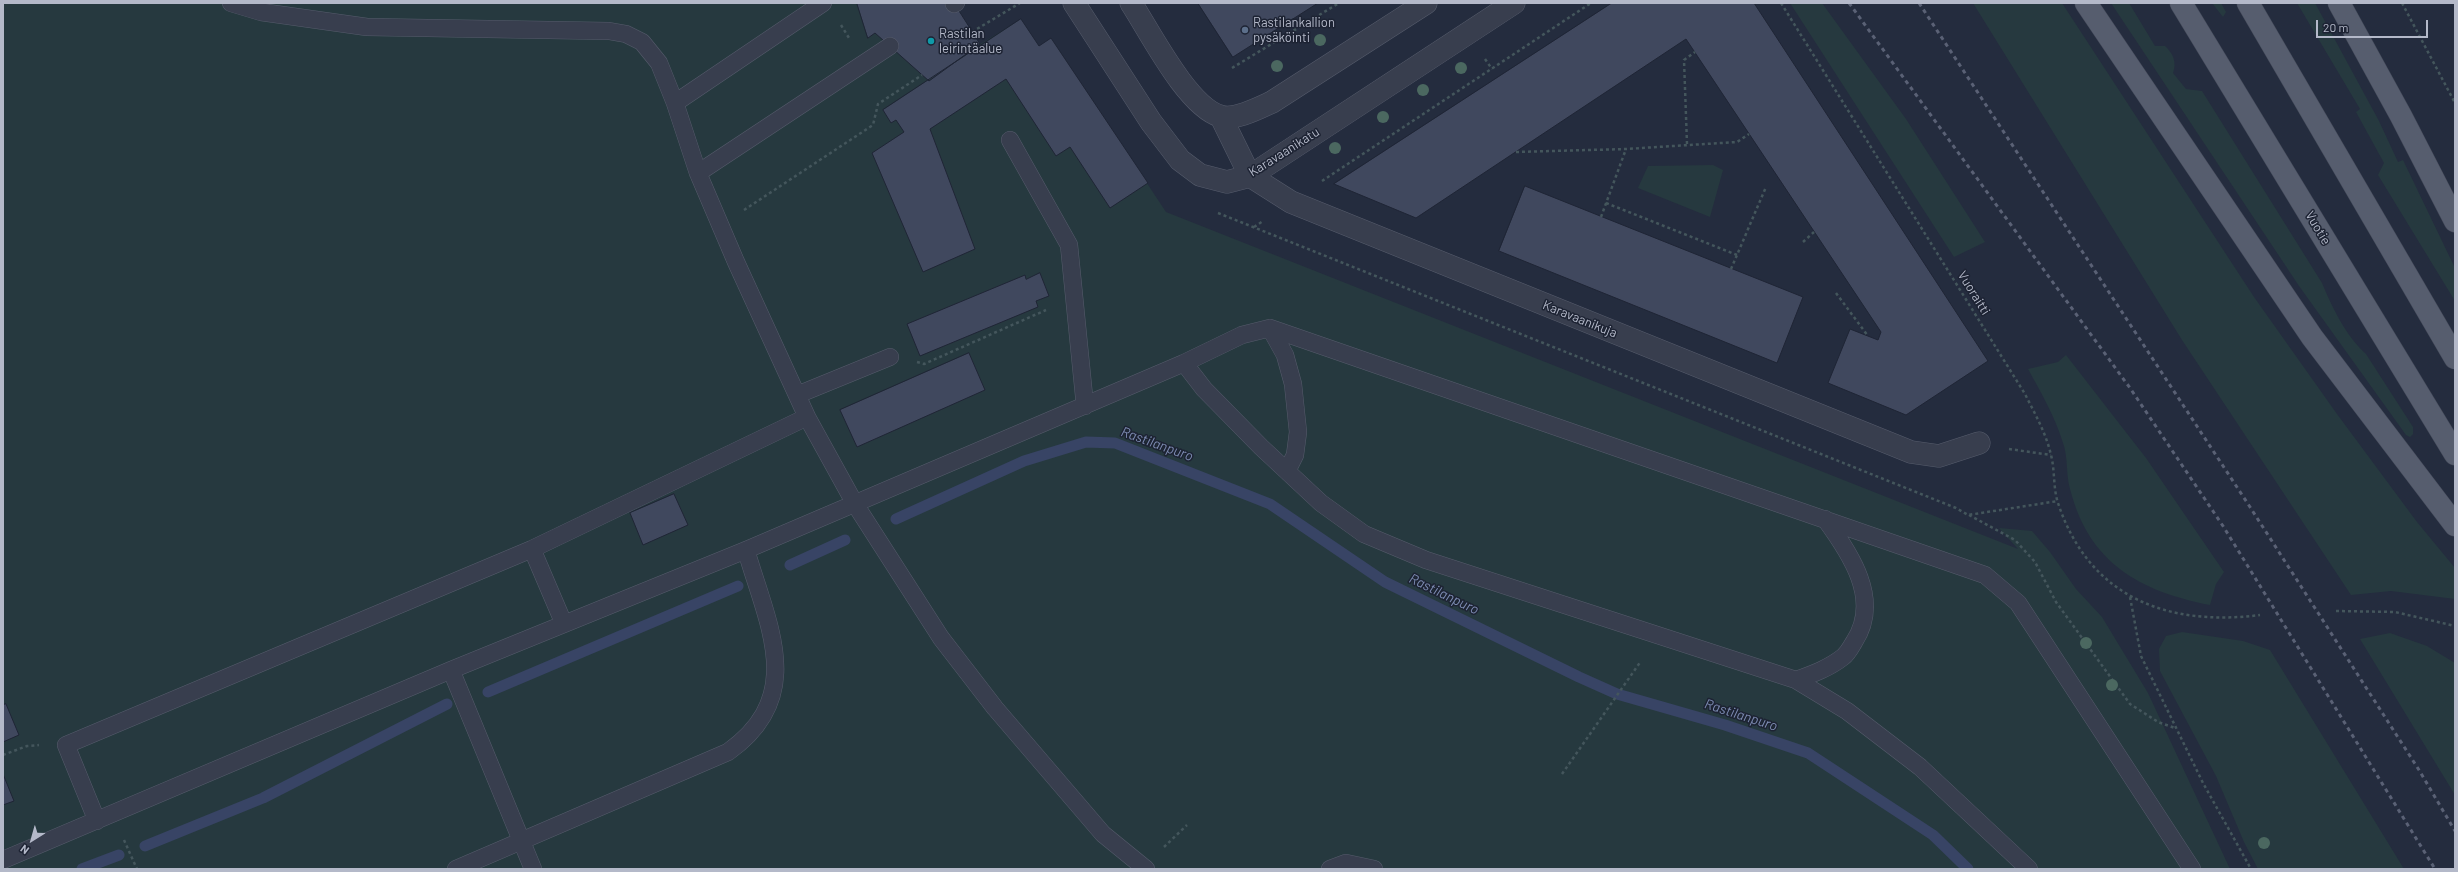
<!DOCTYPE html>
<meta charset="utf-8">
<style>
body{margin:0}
#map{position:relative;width:2458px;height:872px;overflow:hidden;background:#242c3e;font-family:Barlow,sans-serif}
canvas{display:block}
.frame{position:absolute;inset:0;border:4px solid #b4b9c9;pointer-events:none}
.north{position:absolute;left:12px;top:820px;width:40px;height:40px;-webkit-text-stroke:3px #1d2333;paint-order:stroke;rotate:217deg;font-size:11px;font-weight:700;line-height:16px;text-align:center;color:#b4b9c9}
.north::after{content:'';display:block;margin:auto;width:14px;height:18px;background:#b4b9c9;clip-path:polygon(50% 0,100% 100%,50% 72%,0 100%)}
.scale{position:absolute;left:2316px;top:20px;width:112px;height:18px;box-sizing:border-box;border:2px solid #b4b9c9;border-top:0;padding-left:5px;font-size:12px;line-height:14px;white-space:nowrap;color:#b4b9c9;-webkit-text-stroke:3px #1d2333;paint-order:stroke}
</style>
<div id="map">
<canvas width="2458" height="872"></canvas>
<div class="frame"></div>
<div class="north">N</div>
<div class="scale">20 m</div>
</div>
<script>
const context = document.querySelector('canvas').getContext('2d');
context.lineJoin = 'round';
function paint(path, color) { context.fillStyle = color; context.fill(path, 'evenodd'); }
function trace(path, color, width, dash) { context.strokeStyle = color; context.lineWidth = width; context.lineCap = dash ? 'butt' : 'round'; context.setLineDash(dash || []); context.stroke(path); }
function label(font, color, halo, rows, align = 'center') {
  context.font = font + ' Barlow,sans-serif'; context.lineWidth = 3; context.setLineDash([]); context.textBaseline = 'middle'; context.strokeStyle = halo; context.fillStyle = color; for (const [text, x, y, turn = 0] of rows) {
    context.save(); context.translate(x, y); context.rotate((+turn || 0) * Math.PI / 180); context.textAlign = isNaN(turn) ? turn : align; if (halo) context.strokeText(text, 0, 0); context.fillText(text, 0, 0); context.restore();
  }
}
const green = new Path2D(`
 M3 3H954L980 44 1021 19 1039 46 1051 38 1166 212 2018 549 1999 528 2032 531 2050 552 2076 589 2102 617 2148 693 2230 869H3Z
 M1790 3H1822L1906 119 1985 242 1954 257Z
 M1973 3H2062L2254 297 2337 414 2417 522 2455 568V599L2391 591 2351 595 2182 340Z
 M2111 3H2129L2155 46H2165C2173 53 2177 62 2173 73L2186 89 2202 91 2322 283C2332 307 2346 336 2366 354L2413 427V434L2410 437 2406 435 2299 286Z
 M2212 3H2221L2226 12 2223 17Z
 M2297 3H2315L2379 121 2398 162 2403 160 2455 268V301L2378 175 2384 163 2356 112 2360 109Z
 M1713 165 1723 170 1710 217 1638 188 1648 166Z
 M2066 355 2146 458 2224 572 2216 584 2210 605C2139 591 2089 563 2070 489 2066 475 2068 460 2064 446 2056 419 2042 394 2028 369L2058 362Z
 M2182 632 2243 641 2270 650 2404 869H2258L2244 842 2216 776 2160 671 2159 649 2166 636Z
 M2390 633 2427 646 2455 663V795L2360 639Z`);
const stream = new Path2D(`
 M896 519 1024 461 1086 442 1115 443 1270 504 1385 582 1579 677 1617 694 1725 725 1808 753 1933 835 1968 869
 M790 565 845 540
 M488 692 738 586
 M145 846 263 798 447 704
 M82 869 119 855`);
const building = new Path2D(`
 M857 3H954L980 44 929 81 875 33 868 38Z
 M1198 3H1318L1233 57Z
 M1612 3H1754L1988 361 1906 415 1828 383 1850 329 1878 340 1881 332 1686 39 1416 218 1334 184Z
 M1021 19 1039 46 1051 38 1148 183 1110 208 1070 147 1056 156 1006 79 930 129 975 249 923 272 872 153 904 132 896 120 891 123 883 110Z
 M1525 186 1803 297 1777 363 1499 251Z
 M1040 273 1049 296 1036 301 1038 307 920 356 907 324 1025 275 1026 279Z
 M969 353 985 390 857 447 840 410Z
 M674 494 688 525 643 545 630 513Z
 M6 704 19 735 3 742V705Z
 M3 774 14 801 3 805Z`);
const path = new Path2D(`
 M1781 3 2025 394C2035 414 2046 433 2051 455 2055 470 2053 488 2058 503 2089 597 2167 627 2260 615
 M2402 3 2455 103
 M841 25 849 38
 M972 32 1020 3
 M1485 59 1492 69
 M1232 68 1339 3
 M1687 144 1684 60 1695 52
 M1516 152 1626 149 1737 142 1749 134
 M1322 181 1591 3
 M1606 203 1737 255
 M744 210 873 125 878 104 922 75
 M1218 213 1956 508 1968 515 2058 501
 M1601 217 1626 149
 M1254 227 1263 221
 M1803 242 1814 232
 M1731 269 1766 187
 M1836 293 1868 336
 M917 362 924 364 1046 310
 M2009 449 2051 455
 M1969 515 2015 540 2035 562 2056 602 2130 704 2158 722 2175 728
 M2130 597 2141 656 2203 783 2251 869
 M2336 611 2395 612 2455 626
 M3 755 27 746 39 745
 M1562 774 1641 661
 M124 840 137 869
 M1164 847 1187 825`);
const lane = new Path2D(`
 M231 3 261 12 367 27 609 31 626 34 642 42 659 63 675 103 698 173 736 262 807 417 855 504 941 638 995 708 1103 834 1146 869
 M954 4 956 3
 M675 103 823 3
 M1010 140 1069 245 1085 406
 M698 173 890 46
 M1270 328 1285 355 1293 384 1298 432 1295 455 1287 471
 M797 395 890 357
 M532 549 564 624
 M451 670 533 869
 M1796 680C1813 674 1829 668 1843 657 1848 653 1851 647 1854 642 1882 600 1850 553 1825 519
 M97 821 66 745 532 549 807 417
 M3 860 451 670 746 550 1184 363
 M456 869 728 752C807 696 768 626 746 550
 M1330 869 1346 863 1374 869
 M2029 869 1920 767 1847 711 1796 680 1426 560 1364 534 1321 503 1261 447 1204 389 1184 363 1242 335 1270 328 1985 575 2018 603 2192 869`);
const street = new Path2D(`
 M1074 3 1151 122 1180 160 1200 175 1227 182 1250 176 1514 3
 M1131 3C1150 32 1187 106 1220 116 1234 121 1259 108 1272 102L1426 3
 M1221 117 1250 176 1291 202 1911 452 1939 456 1979 443`);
const primary = new Path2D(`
 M2086 3 2312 337 2455 525
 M2181 3 2455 454
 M2248 3 2455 358
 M2339 3 2401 116 2455 221`);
const rail = new Path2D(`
 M1849 3 2130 388 2223 526 2435 869
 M1919 3 2250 507 2419 770 2455 831`);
const trees = [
 [1320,40],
 [1277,66],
 [1461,68],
 [1423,90],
 [1383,117],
 [1335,148],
 [2086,643],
 [2112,685],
 [2264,843]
];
const markers = [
 [1245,30,4,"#5c6f8a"],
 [931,41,4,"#0f9aa8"]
];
const poiNames = [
 ["Rastilankallion",1253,23],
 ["pysäköinti",1253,38],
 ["Rastilan",939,34],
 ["leirintäalue",939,49]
];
const streetNames = [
 ["Karavaanikatu",1284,152,-32],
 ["Vuotie",2318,228,59],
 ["Vuoraitti",1974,293,58],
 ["Karavaanikuja",1580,319,22]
];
const waterNames = [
 ["Rastilanpuro",1157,444,20],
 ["Rastilanpuro",1444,594,26],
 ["Rastilanpuro",1741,715,18]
];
paint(green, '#26393f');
trace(stream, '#384465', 11);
paint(building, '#40485e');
trace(building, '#1f2535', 1);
trace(lane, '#565c6c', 18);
trace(street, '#565c6c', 23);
trace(primary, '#414757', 23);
trace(path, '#44565c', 2.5, [3, 3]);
trace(lane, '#383e4e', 17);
trace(street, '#383e4e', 22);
trace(primary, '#565d6e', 22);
trace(rail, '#5a6175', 3, [4, 4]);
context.fillStyle = '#4b6860';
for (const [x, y] of trees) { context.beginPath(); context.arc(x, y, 6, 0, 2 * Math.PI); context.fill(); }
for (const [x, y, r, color] of markers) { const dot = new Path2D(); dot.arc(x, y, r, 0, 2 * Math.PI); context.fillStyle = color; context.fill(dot); trace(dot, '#1d2333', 1.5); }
label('13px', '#b4b9c9', '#1d2333', poiNames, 'left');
label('13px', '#b4b9c9', '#1d2333', streetNames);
label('italic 14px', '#7c8bb1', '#1d2333', waterNames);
</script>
